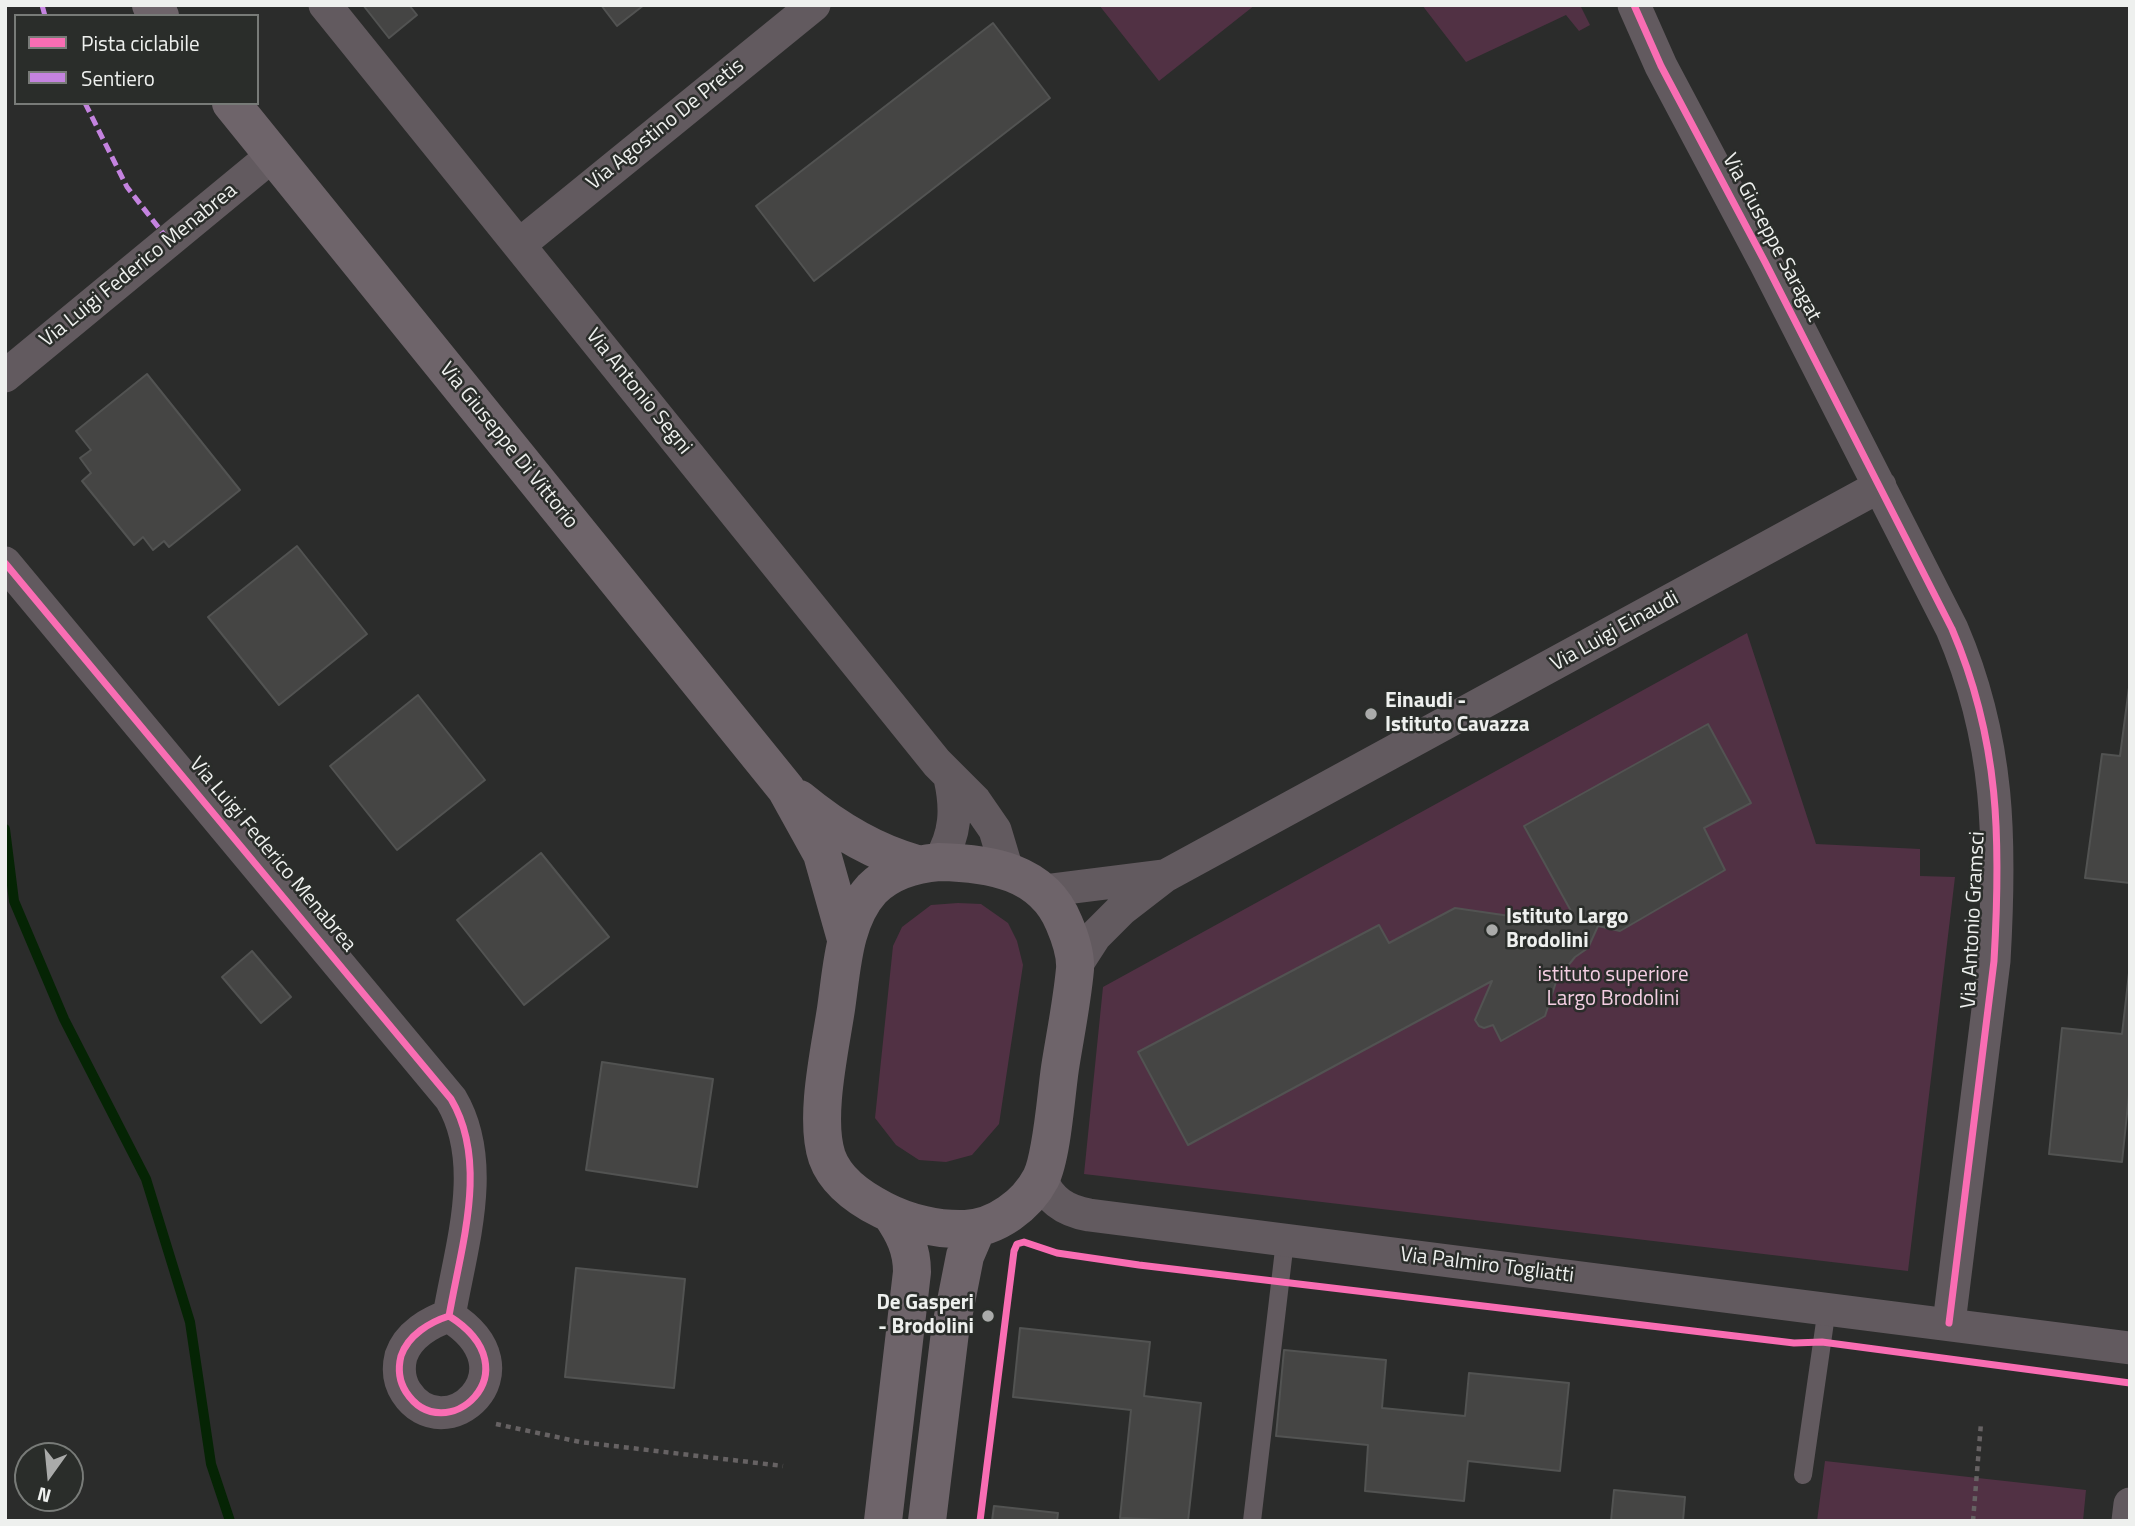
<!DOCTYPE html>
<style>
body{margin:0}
#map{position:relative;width:2135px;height:1526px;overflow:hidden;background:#2b2c2b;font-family:"Titillium Web",sans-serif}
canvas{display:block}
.frame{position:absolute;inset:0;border:7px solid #eef0ee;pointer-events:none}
.legend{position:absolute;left:14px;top:14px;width:245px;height:91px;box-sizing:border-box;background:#2a2d2a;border:2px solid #787b78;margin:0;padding:9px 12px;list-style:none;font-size:21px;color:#eef0ee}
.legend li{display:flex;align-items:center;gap:14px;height:35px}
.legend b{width:35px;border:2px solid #787b78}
.north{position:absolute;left:14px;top:1442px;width:70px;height:70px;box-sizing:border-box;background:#2a2d2a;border:2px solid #787b78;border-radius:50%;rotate:195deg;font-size:19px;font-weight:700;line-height:28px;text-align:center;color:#eef0ee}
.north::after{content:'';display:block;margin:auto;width:24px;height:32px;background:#aaabaa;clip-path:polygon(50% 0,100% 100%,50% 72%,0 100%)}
</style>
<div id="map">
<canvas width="2135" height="1526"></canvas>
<div class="frame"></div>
<ul class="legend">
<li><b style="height:9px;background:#f96db3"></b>Pista ciclabile</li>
<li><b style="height:9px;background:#c483df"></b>Sentiero</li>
</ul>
<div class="north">N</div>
</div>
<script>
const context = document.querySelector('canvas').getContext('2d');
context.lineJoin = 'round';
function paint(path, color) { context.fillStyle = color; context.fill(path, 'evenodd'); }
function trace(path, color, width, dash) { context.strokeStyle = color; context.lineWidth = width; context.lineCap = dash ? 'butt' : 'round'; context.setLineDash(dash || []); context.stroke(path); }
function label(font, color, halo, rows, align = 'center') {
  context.font = font + ' "Titillium Web",sans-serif'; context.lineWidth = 5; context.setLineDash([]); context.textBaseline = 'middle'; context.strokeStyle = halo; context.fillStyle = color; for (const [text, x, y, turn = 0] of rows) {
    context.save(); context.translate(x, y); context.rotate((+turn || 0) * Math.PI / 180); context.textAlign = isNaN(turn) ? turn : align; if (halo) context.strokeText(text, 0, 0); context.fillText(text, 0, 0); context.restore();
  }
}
const green = new Path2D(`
 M1099 5H1255L1159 81Z
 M1422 5H1580L1590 25 1579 31 1566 15 1466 62Z
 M1747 633 1816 844 1920 849V876L1955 877 1908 1271 1084 1174 1103 987Z
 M958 903 981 904 1008 923 1017 941 1023 965 999 1124 972 1155 946 1162 919 1160 896 1145 875 1118 893 946 902 927 931 905Z
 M1825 1461 2086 1490 2083 1521H1817Z`);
const stream = new Path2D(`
 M5 829 14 901 64 1019 146 1179 190 1322 211 1464 230 1521`);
const building = new Path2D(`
 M363 5H409L417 15 389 38Z
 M601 5H644L617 26Z
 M993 23 1050 98 814 281 756 206Z
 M147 374 240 490 169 547 164 541 153 550 143 537 134 545 82 481 91 473 80 458 91 450 76 431Z
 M297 546 367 634 279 705 208 617Z
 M2130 680V883L2085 878 2102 754 2120 756Z
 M418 695 485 780 397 850 330 766Z
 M1708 724 1751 803 1704 828 1725 870 1620 931 1598 926 1588 948 1575 957 1557 979 1545 1016 1501 1041 1493 1025 1484 1028 1479 1026 1475 1020 1492 981 1188 1145 1138 1052 1379 925 1389 943 1455 908 1551 922 1571 911 1524 826Z
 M541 853 609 937 524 1005 457 920Z
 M252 951 291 997 261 1023 222 977Z
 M2130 964V1085L2122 1162 2049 1154 2062 1028 2122 1034Z
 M602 1062 713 1079 697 1187 586 1170Z
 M576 1268 685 1279 674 1388 565 1377Z
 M1020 1328 1150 1342 1144 1396 1201 1403 1188 1521 1120 1518 1131 1410 1013 1397Z
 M1284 1350 1386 1360 1382 1408 1465 1416 1469 1373 1569 1383 1560 1471 1468 1461 1464 1501 1365 1491 1368 1445 1276 1436Z
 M1614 1490 1685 1497 1683 1521H1611Z
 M994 1506 1058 1513 1057 1521H992Z`);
const path = new Path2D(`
 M496 1424 580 1442 783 1466
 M1973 1521 1981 1423`);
const lane = new Path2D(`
 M1803 1475 1827 1308
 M1252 1521 1285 1241`);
const street = new Path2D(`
 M325 5 937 763 975 801 995 830 1007 870
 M1634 5 1661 66 1765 262 1952 629C2000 741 2001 841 1994 961L1949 1323
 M519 245 814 5
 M5 376 273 155
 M5 563 451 1099C489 1163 461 1246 449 1316 537 1371 444 1451 406 1392 399 1381 398 1368 401 1356 408 1335 430 1322 449 1316
 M939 862C956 834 957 809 950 778
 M1043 891 1162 876
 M1075 967 1095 936 1121 910 1165 876 1880 486
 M1041 1178C1049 1201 1067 1211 1089 1215L2130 1348
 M2128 1521 2130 1504`);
const secondary = new Path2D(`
 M151 5 160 16
 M231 103 786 789 822 854 846 939
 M799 799C834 828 872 852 917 864
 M939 862C989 863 1043 871 1064 923 1070 937 1076 953 1075 969 1072 1002 1065 1036 1060 1068 1056 1095 1052 1156 1041 1178 1027 1205 996 1228 965 1229 938 1230 908 1223 883 1210 861 1199 836 1182 827 1157 814 1118 830 1049 836 1009 842 969 843 921 872 889 890 871 915 864 939 862Z
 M883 1521 912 1272C912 1249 904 1233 891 1214
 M927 1521 950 1332 965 1256 977 1228`);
const quiet = new Path2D(`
 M42 5 45 16
 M85 103 127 187 169 241`);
const cycleway = new Path2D(`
 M1634 5 1661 66 1765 262 1952 629C2000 741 2001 841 1994 961L1949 1323
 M5 563 451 1099C489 1163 461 1246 449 1316 537 1371 444 1451 406 1392 399 1381 398 1368 401 1356 408 1335 430 1322 449 1316
 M980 1521 1014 1251 1017 1244 1024 1242 1057 1253 1139 1265 1794 1343 1822 1342 2130 1383`);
const markers = [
 [1371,714,7,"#aaabaa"],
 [1492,930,7,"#aaabaa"],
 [988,1316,7,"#aaabaa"]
];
const streetNames = [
 ["Via Agostino De Pretis",666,125,-39],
 ["Via Giuseppe Saragat",1771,238,62],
 ["Via Luigi Federico Menabrea",139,266,-39],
 ["Via Antonio Segni",638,392,51],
 ["Via Giuseppe Di Vittorio",508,446,51],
 ["Via Luigi Einaudi",1615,632,-29],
 ["Via Luigi Federico Menabrea",272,855,50],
 ["Via Antonio Gramsci",1974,920,-87],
 ["Via Palmiro Togliatti",1487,1266,7]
];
const poiNames = [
 ["Einaudi -",1385,702],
 ["Istituto Cavazza",1385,726],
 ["Istituto Largo",1506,918],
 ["Brodolini",1506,942],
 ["De Gasperi",974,1304,"right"],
 ["- Brodolini",974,1328,"right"]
];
const parkNames = [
 ["istituto superiore",1613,976],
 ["Largo Brodolini",1613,1000]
];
paint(green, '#513144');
trace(stream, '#052404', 10);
paint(building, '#454544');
trace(building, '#525352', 2);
trace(path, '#666263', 4.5, [5, 5]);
trace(lane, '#625a5f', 18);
trace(street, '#625a5f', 33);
trace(secondary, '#6e646a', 38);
trace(quiet, '#c483df', 5, [10, 5]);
trace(cycleway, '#f96db3', 7);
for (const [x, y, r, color] of markers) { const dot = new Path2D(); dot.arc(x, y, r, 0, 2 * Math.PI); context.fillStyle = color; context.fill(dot); trace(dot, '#2a2d2a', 2.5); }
label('21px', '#eef0ee', '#2a2d2a', streetNames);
label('bold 21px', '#eef0ee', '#2a2d2a', poiNames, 'left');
label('21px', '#f4cee2', '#2a2d2a', parkNames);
</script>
